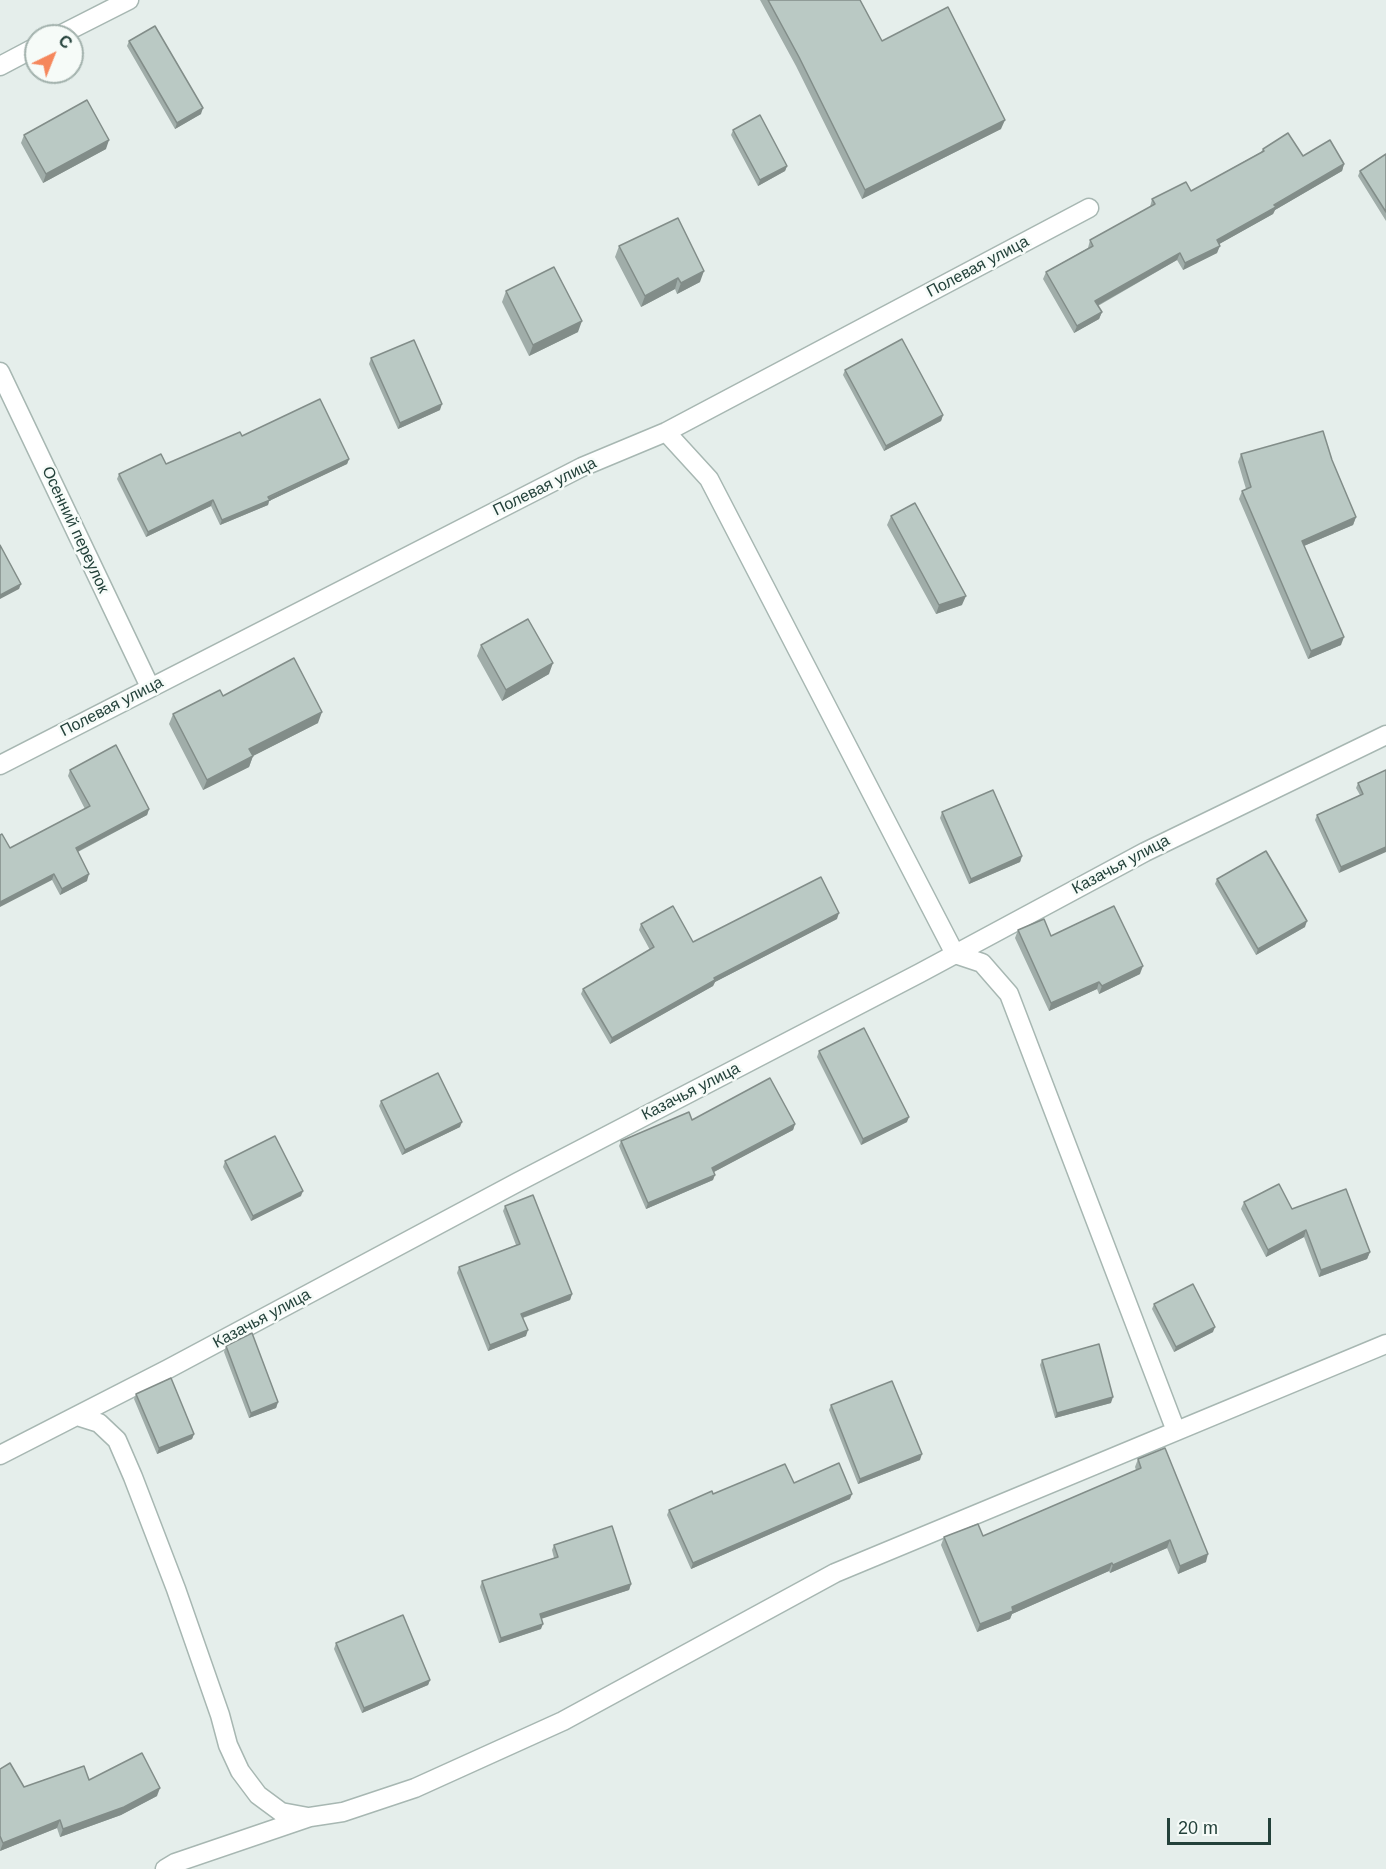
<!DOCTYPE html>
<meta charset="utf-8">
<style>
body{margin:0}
#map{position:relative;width:1386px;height:1869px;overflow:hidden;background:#e5eeeb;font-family:Helvetica,sans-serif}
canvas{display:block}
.north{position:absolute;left:24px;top:24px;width:60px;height:60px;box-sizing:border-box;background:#f6fbf8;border:2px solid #a2b1ac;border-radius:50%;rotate:43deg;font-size:16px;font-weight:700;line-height:24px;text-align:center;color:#23413a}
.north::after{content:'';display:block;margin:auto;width:21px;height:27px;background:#f5875c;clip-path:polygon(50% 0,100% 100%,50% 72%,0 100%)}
.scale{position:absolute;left:1167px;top:1818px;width:104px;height:27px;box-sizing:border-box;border:3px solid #23413a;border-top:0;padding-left:8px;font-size:18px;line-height:21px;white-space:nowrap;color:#23413a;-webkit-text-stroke:4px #f6fbf8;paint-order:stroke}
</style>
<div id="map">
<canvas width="1386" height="1869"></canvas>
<div class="north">С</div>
<div class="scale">20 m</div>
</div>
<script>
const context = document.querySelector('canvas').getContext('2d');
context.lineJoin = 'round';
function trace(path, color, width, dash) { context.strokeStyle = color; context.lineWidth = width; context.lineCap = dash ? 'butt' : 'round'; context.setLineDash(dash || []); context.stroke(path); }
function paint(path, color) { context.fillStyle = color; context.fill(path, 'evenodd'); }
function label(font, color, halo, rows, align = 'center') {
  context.font = font + ' Helvetica,sans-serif'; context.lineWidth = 5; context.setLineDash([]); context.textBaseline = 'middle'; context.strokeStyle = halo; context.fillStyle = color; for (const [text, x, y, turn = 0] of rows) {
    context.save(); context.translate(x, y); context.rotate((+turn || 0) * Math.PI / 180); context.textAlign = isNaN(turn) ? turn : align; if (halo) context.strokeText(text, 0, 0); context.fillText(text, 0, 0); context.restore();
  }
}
const street = new Path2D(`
 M58 36 129 0
 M0 66 36 47
 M0 372 150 687
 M666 432 709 479 955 954 982 963 1009 994 1176 1431
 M0 765 582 467 666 432 1089 208
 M77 1416 99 1423 117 1440 133 1477 176 1589 220 1715 228 1745 240 1771 258 1795 281 1812 308 1817
 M0 1455 168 1369 518 1182 920 973 1145 852 1386 735
 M165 1869 175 1863 310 1817 343 1812 415 1788 563 1721 835 1573 1386 1344`);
const wall = new Path2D(`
 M760 0H860L882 41 1001 129 862 199 796 66Z
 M129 41 201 114 175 129 127 46Z
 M733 130 787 166 785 171 758 186 731 135Z
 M24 135 106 149 43 183 21 143Z
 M1263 149 1344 164 1342 171 1275 210 1273 214 1219 244 1217 253 1183 270 1177 260 1098 306 1102 312 1099 319 1074 333 1043 279 1046 272 1088 248 1090 240 1150 207 1152 199 1191 191 1261 152Z
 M1386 154V221L1358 176 1360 171Z
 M619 246 700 282 677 294 675 289 641 307 615 257Z
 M506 291 578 332 529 356 502 302Z
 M371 358 440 410 398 429 369 364Z
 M845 370 943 415 941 421 884 451 843 375Z
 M242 436 349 459 347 464 269 501 268 505 220 525 211 506 146 537 117 479 119 474 166 464Z
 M1241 454 1332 460 1356 517 1353 525 1304 546 1341 645 1308 659 1239 499 1242 491 1246 489 1238 462Z
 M891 516 962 605 936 614 887 525Z
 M481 645 549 674 502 701 477 656Z
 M223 696 318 723 253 756 249 767 203 790 169 724 173 714Z
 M70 770 149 809 147 815 78 852 87 881 60 895 52 880 10 848 85 809 68 776Z
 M1386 770 1339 873 1315 820 1317 815 1360 795 1356 788 1358 783Z
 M942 812 1022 856 1020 862 969 884 940 818Z
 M1217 879 1305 927 1256 955 1215 884Z
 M837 919 715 982 713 986 610 1044 581 994 583 989 650 950 639 930 641 924 693 942Z
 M1018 930 1051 936 1140 974 1099 994 1097 989 1049 1011 1015 938Z
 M819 1051 907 1122 861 1145 817 1057Z
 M381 1101 460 1127 402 1155 379 1106Z
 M692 1120 795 1124 793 1130 714 1172 713 1180 646 1209 619 1146 621 1141Z
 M225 1161 301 1196 251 1221 223 1167Z
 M1244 1202 1292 1209 1370 1252 1367 1259 1319 1277 1304 1237 1266 1257 1241 1209Z
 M505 1206 572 1294 570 1300 523 1318 526 1336 488 1351 457 1273 459 1267 516 1245 503 1211Z
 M1154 1304 1213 1332 1174 1352 1152 1309Z
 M226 1346 278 1402 276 1408 249 1418 224 1352Z
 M1042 1360 1111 1403 1055 1418 1040 1365Z
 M136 1394 194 1434 192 1439 157 1454 134 1399Z
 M831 1405 920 1460 858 1484 829 1410Z
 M1138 1459 1206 1562 1178 1574 1167 1548 1110 1573 1109 1571 1012 1614 1010 1619 977 1632 941 1545 944 1537 983 1536 1136 1470 1135 1467Z
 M713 1494 850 1499 691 1569 667 1515 669 1510Z
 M554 1545 631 1584 629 1590 541 1618V1629L499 1643 480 1587 482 1581 554 1558 552 1550Z
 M336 1643 430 1680 428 1685 362 1713 334 1649Z
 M0 1769 24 1787 89 1780 157 1796 121 1815 60 1837 57 1828 0 1851Z`);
const shadedWall = new Path2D(`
 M203 108 201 114 175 129 177 123Z
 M1005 120 1001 129 862 199 865 190Z
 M109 140 106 149 43 183 46 174Z
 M1344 164 1342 171 1275 210 1273 214 1214 247 1217 240 1274 205Z
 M787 166 785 171 758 186 760 180Z
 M1220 246 1217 253 1183 270 1185 263Z
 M1180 253 1177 260 1093 308 1095 301Z
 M704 271 700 282 677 294 681 283Z
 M678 278 675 289 641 307 645 296Z
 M1102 312 1099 319 1074 333 1077 326Z
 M582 321 578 332 529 356 533 345Z
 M442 404 440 410 398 429 400 423Z
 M943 415 941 421 884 451 886 446Z
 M349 459 347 464 269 501 268 505 220 525 222 520Z
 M213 500 211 506 146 537 148 532Z
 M1356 517 1353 525 1299 548 1302 541Z
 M21 584 19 589 0 599V595Z
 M966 596 962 605 936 614 939 605Z
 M1344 637 1341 645 1308 659 1311 651Z
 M553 663 549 674 502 701 506 690Z
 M322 712 318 723 245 760 249 749Z
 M253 756 249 767 203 790 207 780Z
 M149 809 147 815 73 854 76 848Z
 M1386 847V852L1339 873 1341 867Z
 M1022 856 1020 862 969 884 971 879Z
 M54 874 52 880 0 907V902Z
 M89 874 87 881 60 895 62 889Z
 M839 913 837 919 715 982 713 986 610 1044 612 1038 714 978Z
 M1307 921 1305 927 1256 955 1258 949Z
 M1143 966 1140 974 1099 994 1102 986Z
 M1099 982 1097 989 1049 1011 1051 1003Z
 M909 1117 907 1122 861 1145 863 1139Z
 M462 1122 460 1127 402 1155 405 1150Z
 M795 1124 793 1130 710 1174 712 1168Z
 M715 1175 713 1180 646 1209 648 1203Z
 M303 1191 301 1196 251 1221 253 1216Z
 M1306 1230 1304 1237 1266 1257 1268 1250Z
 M1370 1252 1367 1259 1319 1277 1321 1270Z
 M572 1294 570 1300 519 1319 521 1314Z
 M1215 1327 1213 1332 1174 1352 1176 1347Z
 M528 1330 526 1336 488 1351 490 1345Z
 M1113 1397 1111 1403 1055 1418 1057 1413Z
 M278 1402 276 1408 249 1418 251 1413Z
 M194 1434 192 1439 157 1454 159 1448Z
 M922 1454 920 1460 858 1484 860 1479Z
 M852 1494 850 1499 691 1569 693 1563Z
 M1170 1540 1167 1548 1110 1573 1113 1565Z
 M1208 1554 1206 1562 1178 1574 1180 1566Z
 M1112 1563 1109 1571 1012 1614 1010 1619 977 1632 980 1624 1012 1607Z
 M631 1584 629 1590 538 1620 540 1614Z
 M543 1624 541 1629 499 1643 501 1638Z
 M430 1680 428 1685 362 1713 364 1708Z
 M160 1788 157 1796 121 1815 60 1837 63 1829Z
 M60 1820 57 1828 0 1851 3 1843Z`);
const building = new Path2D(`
 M768 0H860L882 41 948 7 1005 120 865 190 799 57Z
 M155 26 203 108 177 123 129 41Z
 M87 100 109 140 46 174 24 135Z
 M760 115 787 166 760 180 733 130Z
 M1288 133 1303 156 1330 140 1344 164 1274 205 1276 207 1217 240 1220 246 1185 263 1180 253 1095 301 1102 312 1077 326 1046 272 1093 246 1090 240 1155 204 1152 199 1186 182 1191 191 1264 151 1263 149Z
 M1386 154V212L1360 171Z
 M678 218 704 271 681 283 678 278 645 296 619 246Z
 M554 267 582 321 533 345 506 291Z
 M902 339 943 415 886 446 845 370Z
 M414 340 442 404 400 423 371 358Z
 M320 399 349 459 268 497 270 500 222 520 213 500 148 532 119 474 161 454 166 464 240 432 242 436Z
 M1323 431 1332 460 1356 517 1302 541 1344 637 1311 651 1242 491 1251 487 1241 454Z
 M915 503 966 596 939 605 891 516Z
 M0 545 21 584 0 595Z
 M528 619 553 663 506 690 481 645Z
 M294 658 322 712 249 749 253 756 207 780 173 714 220 690 223 696Z
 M116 745 149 809 76 848 89 874 62 889 54 874 0 902V835L2 834 10 848 90 806 70 770Z
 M1386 770V847L1341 867 1317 815 1363 794 1358 783Z
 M993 790 1022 856 971 879 942 812Z
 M1266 851 1307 921 1258 949 1217 879Z
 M821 877 839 913 714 978 715 980 612 1038 583 989 654 947 641 924 673 906 693 942Z
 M1114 906 1143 966 1102 986 1099 982 1051 1003 1018 930 1044 919 1051 936Z
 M864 1028 909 1117 863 1139 819 1051Z
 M438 1073 462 1122 405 1150 381 1101Z
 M770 1078 795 1124 712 1168 715 1175 648 1203 621 1141 689 1112 692 1120Z
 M275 1136 303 1191 253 1216 225 1161Z
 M1279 1184 1292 1209 1346 1189 1370 1252 1321 1270 1306 1230 1268 1250 1244 1202Z
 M533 1195 572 1294 521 1314 528 1330 490 1345 459 1267 520 1244 505 1206Z
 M1193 1284 1215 1327 1176 1347 1154 1304Z
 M252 1333 278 1402 251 1413 226 1346Z
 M1099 1344 1113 1397 1057 1413 1042 1360Z
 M171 1378 194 1434 159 1448 136 1394Z
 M892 1381 922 1454 860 1479 831 1405Z
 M1165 1448 1208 1554 1180 1566 1170 1540 1113 1565 1112 1563 1012 1607 1013 1611 980 1624 944 1537 978 1524 983 1536 1141 1468 1138 1459Z
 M839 1463 852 1494 693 1563 669 1510 712 1491 713 1494 785 1464 794 1483Z
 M612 1526 631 1584 540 1614 543 1624 501 1638 482 1581 558 1557 554 1545Z
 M403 1615 430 1680 364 1708 336 1643Z
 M142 1753 160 1788 124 1807 63 1829 60 1820 3 1843 0 1836V1769L10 1763 24 1787 84 1766 89 1780Z`);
const streetNames = [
 ["Полевая улица",978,267,-28],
 ["Полевая улица",545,487,-26],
 ["Осенний переулок",75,530,65],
 ["Полевая улица",112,707,-27],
 ["Казачья улица",1121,865,-28],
 ["Казачья улица",691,1092,-27],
 ["Казачья улица",262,1319,-28]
];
trace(street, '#a7b7b2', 21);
trace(street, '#fff', 18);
paint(wall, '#a0ada9');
paint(shadedWall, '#828d89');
paint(building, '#bac9c4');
trace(building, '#828d89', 1.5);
label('16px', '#23413a', '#f6fbf8', streetNames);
</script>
